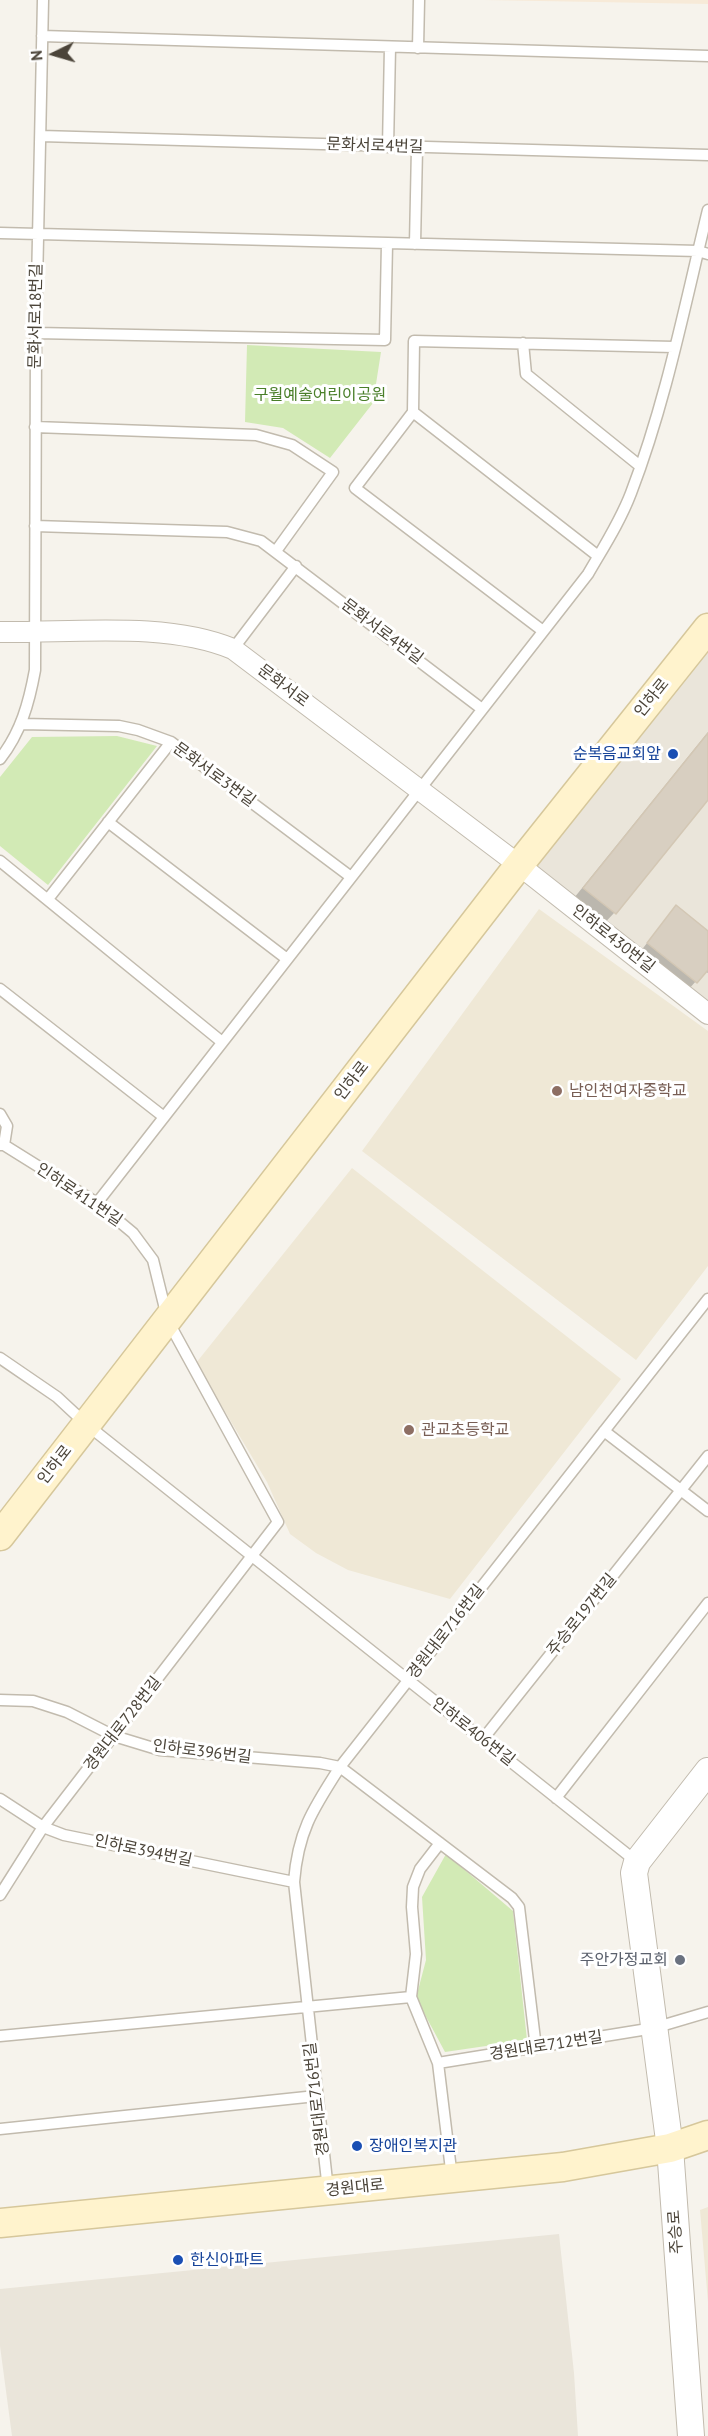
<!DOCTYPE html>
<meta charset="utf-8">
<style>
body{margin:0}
#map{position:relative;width:708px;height:2436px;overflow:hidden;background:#f6f3ec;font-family:"PT Sans",sans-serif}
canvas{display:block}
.north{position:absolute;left:24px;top:24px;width:60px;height:60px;-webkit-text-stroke:4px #fff;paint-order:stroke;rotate:265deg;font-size:16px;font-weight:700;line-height:24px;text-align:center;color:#4b4439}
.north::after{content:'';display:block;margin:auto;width:21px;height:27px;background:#4b4439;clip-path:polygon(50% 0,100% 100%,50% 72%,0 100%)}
</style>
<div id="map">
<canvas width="708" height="2436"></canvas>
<div class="north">N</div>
</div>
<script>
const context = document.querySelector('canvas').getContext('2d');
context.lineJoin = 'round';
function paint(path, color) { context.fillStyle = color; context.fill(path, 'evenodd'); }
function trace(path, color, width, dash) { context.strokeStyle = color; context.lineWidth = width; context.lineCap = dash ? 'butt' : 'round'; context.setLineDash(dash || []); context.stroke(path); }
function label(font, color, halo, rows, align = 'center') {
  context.font = font + ' "PT Sans","Noto Sans KR",sans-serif'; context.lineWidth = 6; context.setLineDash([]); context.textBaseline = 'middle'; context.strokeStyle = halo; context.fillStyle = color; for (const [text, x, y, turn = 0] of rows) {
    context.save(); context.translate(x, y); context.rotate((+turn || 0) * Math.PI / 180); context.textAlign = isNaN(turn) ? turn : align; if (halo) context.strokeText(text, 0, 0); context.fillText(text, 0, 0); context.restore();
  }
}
const residential = new Path2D(`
 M708 628V1014L519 865Z
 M559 2234 574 2373 578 2436H12L0 2346V2289Z`);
const commercial = new Path2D(`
 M484 0H708V4Z`);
const education = new Path2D(`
 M539 909 708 1031V1266L636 1360 362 1151Z
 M352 1168 621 1379 450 1599 348 1570 316 1553 290 1534 267 1482 196 1363Z
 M708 2207V2302L700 2210Z`);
const green = new Path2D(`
 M247 345 381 352 373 403 330 458 283 428 245 422Z
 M117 736 157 746 48 885 0 846V777L32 737Z
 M446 1854 513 1911 527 2040 445 2052 416 1998 426 1960 422 1897Z`);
const shadow = new Path2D(`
 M708 732V798L614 913 600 928 570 903Z
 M669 915 708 932V973L705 971 688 990 640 952Z`);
const building = new Path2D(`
 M708 733V800L616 914 583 888Z
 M676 905 708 931V970L697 983 647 943Z`);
const service = new Path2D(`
 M42 36 708 56
 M418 48 419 0
 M41 136 708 155
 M388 147 390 47
 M0 233 698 251 708 254
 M415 244 417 148
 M36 333 385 340 387 244
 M523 343 526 374 640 466
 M413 412 355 488 543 631
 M413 412 414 341 674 347
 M413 412 598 556
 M35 427 256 435 292 445 333 472 276 551
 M35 526 227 532 261 541 482 709
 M233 649 296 566
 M21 724 119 726 138 730 171 742 351 877
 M0 759C21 732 29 703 35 670L36 333 43 0
 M108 822 287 959
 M0 861 222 1042
 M48 899 171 742
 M0 989 164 1117
 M0 1114 7 1126 4 1145
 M0 1145H4L97 1203 133 1233 153 1260 168 1321 278 1522 43 1827 0 1895
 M97 1203 588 574C603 548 620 522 631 493 666 402 685 304 708 210
 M0 1358 57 1397 86 1424 637 1862
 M604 1431 708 1511
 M0 1700 33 1701 67 1712 114 1736 160 1750 320 1763 340 1767 512 1898 519 1907 536 2048
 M483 1739 708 1456
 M556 1798 708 1603
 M0 1799 43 1827 64 1835 294 1882
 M440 1843 420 1869 413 1887 412 1907 416 1954 411 1997 438 2063 452 2178
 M0 2036 411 1997
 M438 2063 654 2028 708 2012
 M0 2129 316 2096
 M328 2190 294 1882C298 1831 313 1809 340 1767L708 1299`);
const minor = new Path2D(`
 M0 632C72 633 166 621 233 649L519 865 708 1014`);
const tertiary = new Path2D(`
 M691 2436 670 2148 634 1873 637 1862 708 1771`);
const secondary = new Path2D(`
 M0 1536 519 865 708 628
 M0 2223 563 2167 670 2148 708 2135`);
const markers = [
 [673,754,6,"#1a4fb4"],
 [557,1091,6,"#8d6e63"],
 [409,1430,6,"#8d6e63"],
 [680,1960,6,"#6b7280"],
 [357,2146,6,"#1a4fb4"],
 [178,2260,6,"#1a4fb4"]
];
const streetNames = [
 ["문화서로4번길",375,146,2],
 ["문화서로18번길",36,316,-89],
 ["문화서로4번길",382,632,37],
 ["문화서로",283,686,37],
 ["인하로",652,698,-51],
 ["문화서로3번길",214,775,36],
 ["인하로430번길",613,939,38],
 ["인하로",352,1081,-52],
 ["인하로411번길",79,1195,34],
 ["인하로",55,1465,-52],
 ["주승로197번길",582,1615,-51],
 ["경원대로716번길",446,1632,-52],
 ["경원대로728번길",123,1724,-52],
 ["인하로406번길",473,1732,38],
 ["인하로396번길",202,1752,7],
 ["인하로394번길",143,1851,12],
 ["경원대로712번길",546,2046,-9],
 ["경원대로716번길",317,2099,-97],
 ["경원대로",355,2188,-6],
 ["주승로",676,2232,-94]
];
const parkNames = [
 ["구월예술어린이공원",320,395]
];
const transitNames = [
 ["순복음교회앞",661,754,"right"],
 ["장애인복지관",369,2146],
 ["한신아파트",190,2260]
];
const educationNames = [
 ["남인천여자중학교",569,1091],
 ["관교초등학교",421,1430]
];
const worshipNames = [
 ["주안가정교회",668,1960]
];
paint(residential, '#eae5da');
paint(commercial, '#f7ead8');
paint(education, '#efe8d6');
paint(green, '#d2eab5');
paint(shadow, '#0003');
paint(building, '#d8cfc1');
trace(building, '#d3c7b4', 1.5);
trace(service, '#c2bbae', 13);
trace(minor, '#c2bbae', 22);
trace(tertiary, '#c2bbae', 28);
trace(secondary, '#d6c79b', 31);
trace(service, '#fff', 10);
trace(minor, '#fff', 20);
trace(tertiary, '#fff', 26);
trace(secondary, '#fff3cd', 28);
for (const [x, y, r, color] of markers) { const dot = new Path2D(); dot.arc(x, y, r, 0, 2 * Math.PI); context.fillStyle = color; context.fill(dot); trace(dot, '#fff', 2); }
label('16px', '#4b4439', '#fff', streetNames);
label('16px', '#4a7f2a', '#fff', parkNames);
label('16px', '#164399', '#fff', transitNames, 'left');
label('16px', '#785e54', '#fff', educationNames, 'left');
label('16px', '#5b616d', '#fff', worshipNames, 'right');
</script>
